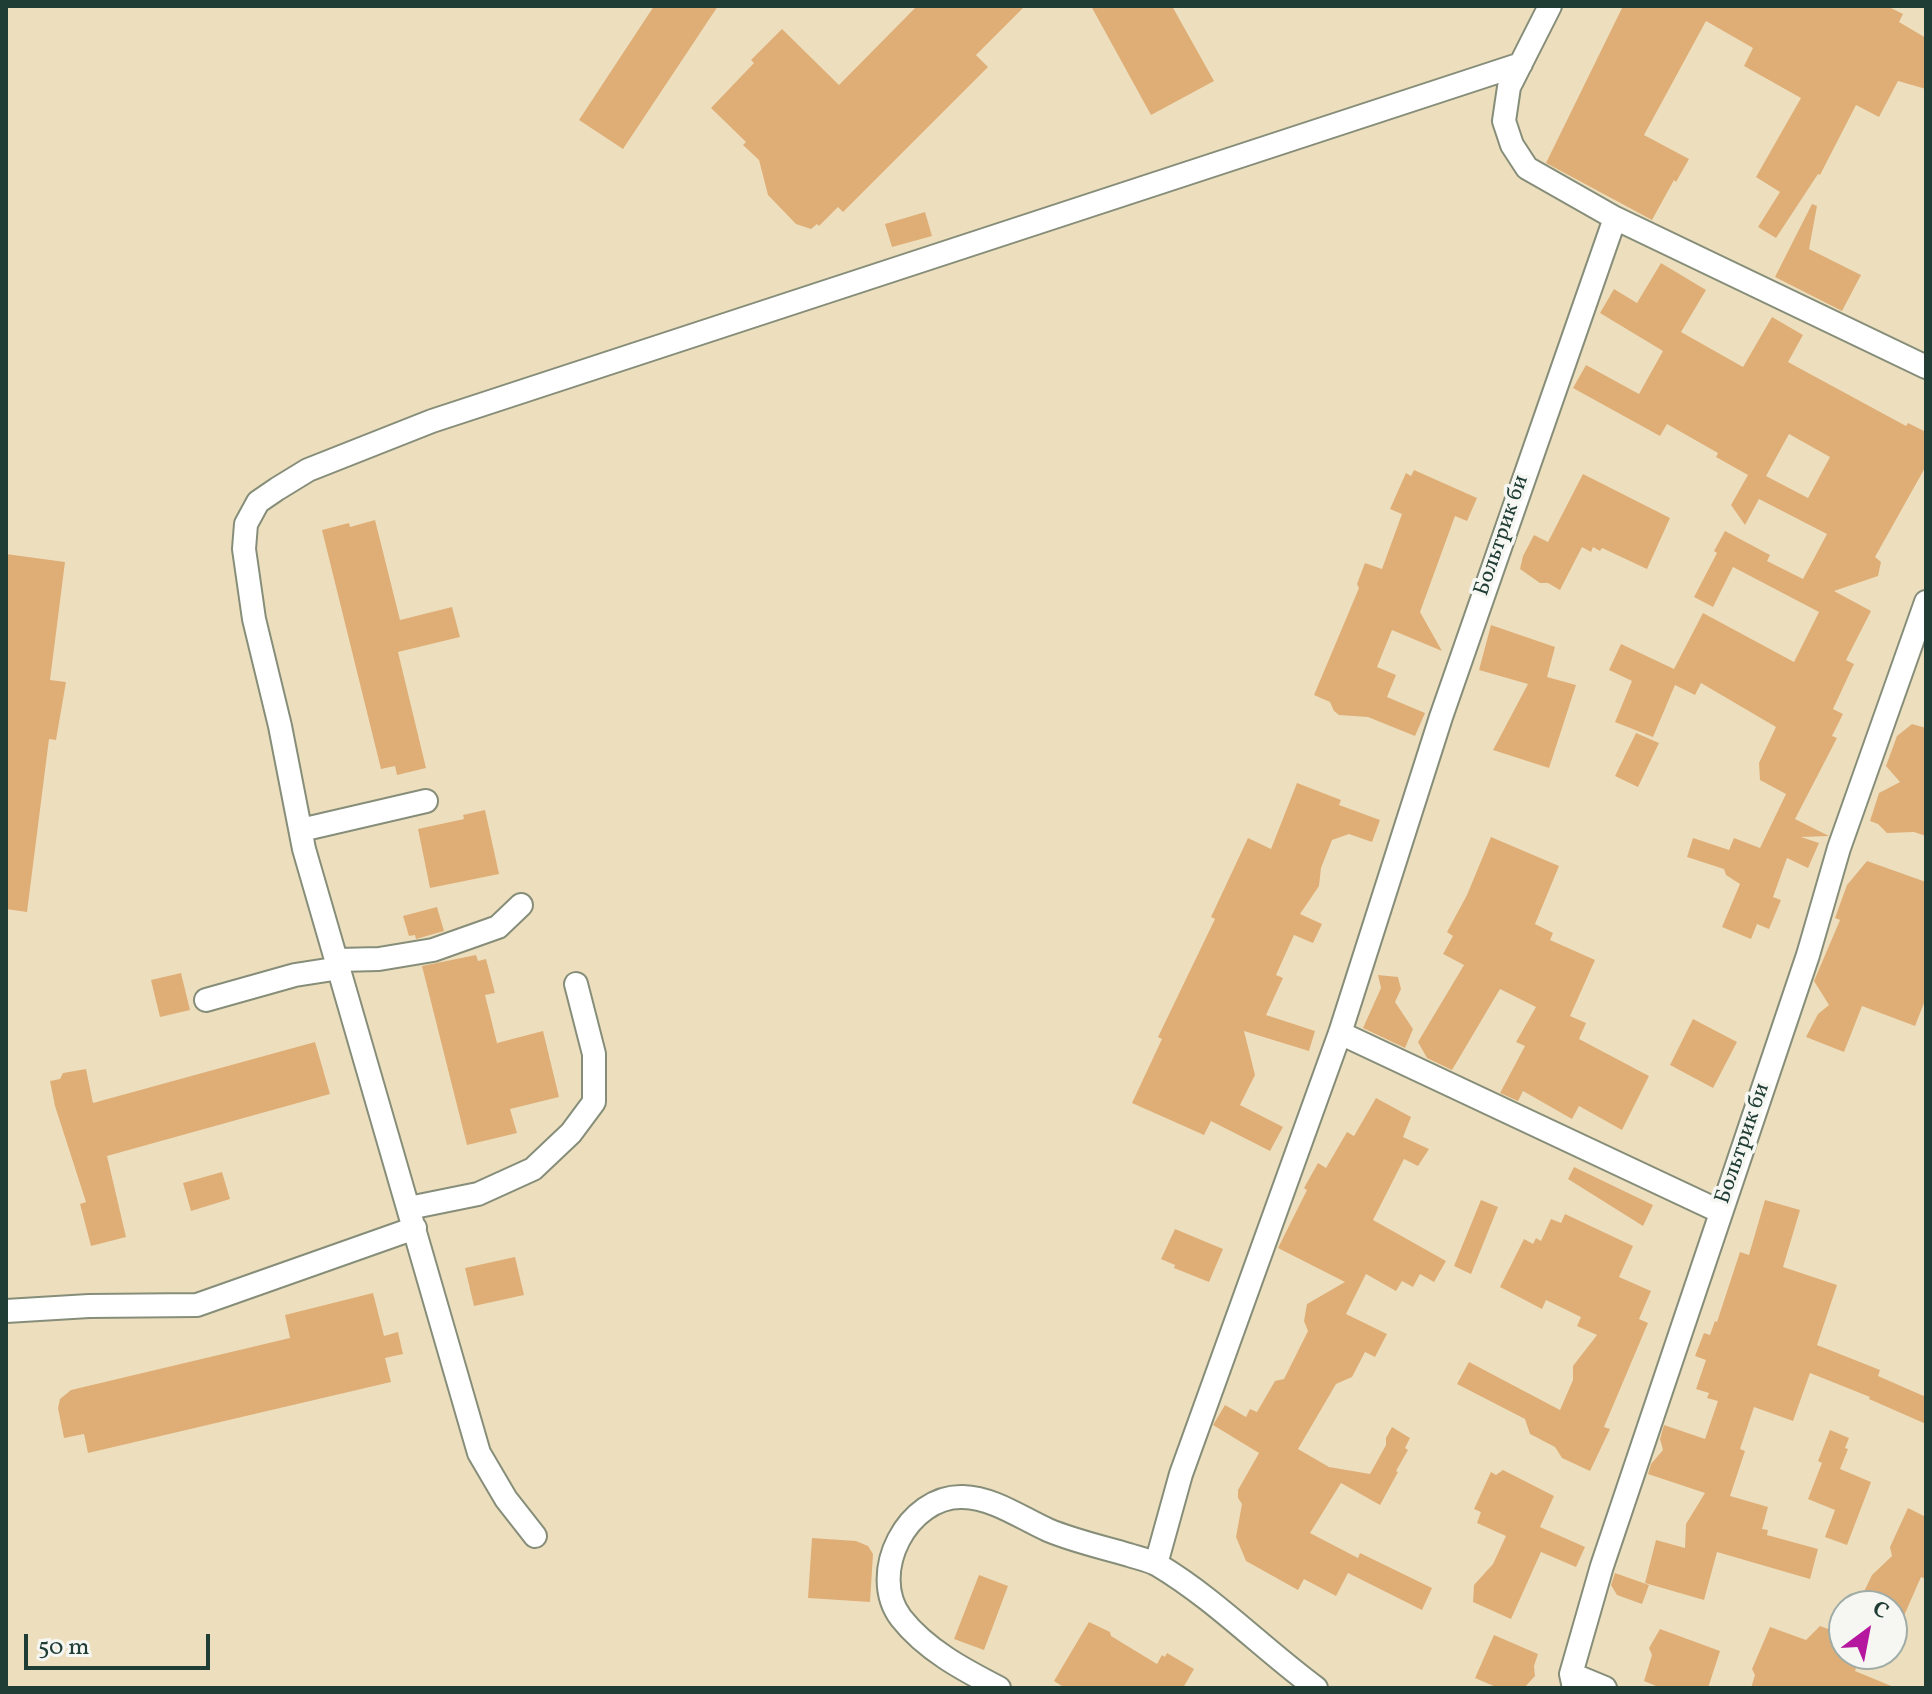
<!DOCTYPE html>
<meta charset="utf-8">
<style>
body{margin:0}
#map{position:relative;width:1932px;height:1694px;overflow:hidden;background:#eddfbe;font-family:Vollkorn,serif}
canvas{display:block}
.frame{position:absolute;inset:0;border:8px solid #1f3d34;pointer-events:none}
.north{position:absolute;left:1828px;top:1590px;width:80px;height:80px;box-sizing:border-box;background:#f6f6f2;border:2px solid #a0aca6;border-radius:50%;rotate:32deg;font-size:22px;font-weight:700;line-height:32px;text-align:center;color:#1f3d34}
.north::after{content:'';display:block;margin:auto;width:28px;height:36px;background:#b5179e;clip-path:polygon(50% 0,100% 100%,50% 72%,0 100%)}
.scale{position:absolute;left:24px;top:1634px;width:186px;height:36px;box-sizing:border-box;border:4px solid #1f3d34;border-top:0;padding-left:10px;font-size:24px;line-height:28px;white-space:nowrap;color:#1f3d34;-webkit-text-stroke:6px #f6f6f2;paint-order:stroke}
</style>
<div id="map">
<canvas width="1932" height="1694"></canvas>
<div class="frame"></div>
<div class="north">С</div>
<div class="scale">50 m</div>
</div>
<script>
const context = document.querySelector('canvas').getContext('2d');
context.lineJoin = 'round';
function paint(path, color) { context.fillStyle = color; context.fill(path, 'evenodd'); }
function trace(path, color, width, dash) { context.strokeStyle = color; context.lineWidth = width; context.lineCap = dash ? 'butt' : 'round'; context.setLineDash(dash || []); context.stroke(path); }
function label(font, color, halo, rows, align = 'center') {
  context.font = font + ' Vollkorn,serif'; context.lineWidth = 7; context.setLineDash([]); context.textBaseline = 'middle'; context.strokeStyle = halo; context.fillStyle = color; for (const [text, x, y, turn = 0] of rows) {
    context.save(); context.translate(x, y); context.rotate((+turn || 0) * Math.PI / 180); context.textAlign = isNaN(turn) ? turn : align; if (halo) context.strokeText(text, 0, 0); context.fillText(text, 0, 0); context.restore();
  }
}
const building = new Path2D(`
 M654 6H718L623 149 579 120Z
 M917 6H1025L976 55 988 67 843 212 838 207 819 226 817 224 811 229 796 224 768 195 759 160 743 145 746 142 711 108 754 63 751 60 782 29 839 85Z
 M1091 6H1172L1214 81 1151 115Z
 M1623 6H1887L1903 14 1899 22 1926 38V89L1898 81 1879 117 1856 105 1820 175 1818 174 1776 238 1758 227 1780 192 1756 177 1801 98 1744 66 1753 48 1706 21 1644 135 1689 159 1676 182 1674 180 1652 220 1546 163Z
 M1812 204 1817 206 1809 249 1861 275 1842 311 1775 277Z
 M925 212 932 236 892 247 885 224Z
 M1661 263 1706 290 1681 332 1743 367 1772 317 1803 335 1788 362 1906 426 1908 423 1926 432V466L1875 557 1881 562 1878 576 1834 591 1871 611 1846 660 1854 664 1833 709 1843 714 1832 736 1837 738 1795 819 1829 836 1801 837 1819 843 1808 868 1787 858 1773 897 1781 900 1769 929 1757 924 1751 939 1722 927 1740 884 1726 875 1724 869 1687 857 1693 838 1729 850 1734 838 1760 848 1786 794 1760 780 1759 763 1776 727 1701 683 1695 695 1675 685 1653 737 1615 722 1632 681 1609 670 1621 644 1674 669 1703 613 1794 662 1819 612 1733 567 1713 607 1694 597 1717 553 1714 551 1725 531 1770 555 1767 561 1803 579 1827 534 1759 499 1745 525 1731 505 1748 475 1716 457 1718 453 1667 424 1660 436 1573 388 1586 365 1639 394 1663 351 1600 313 1614 289 1637 303ZM1789 434 1830 457 1808 498 1766 476Z
 M1414 470 1477 498 1467 521 1455 516 1420 612 1442 651 1392 630 1377 667 1396 675 1387 697 1425 713 1415 736 1368 717 1339 715 1334 711 1330 702 1314 695 1359 588 1357 584 1365 563 1382 569 1402 514 1390 509 1406 473 1411 476Z
 M1583 474 1670 518 1647 569 1602 548 1600 551 1593 547 1591 552 1582 547 1560 590 1548 583H1540L1520 569 1523 556 1534 535 1548 542Z
 M375 520 400 620 452 607 460 637 398 652 426 768 397 775 395 766 381 769 322 530 349 523 350 527Z
 M6 554 65 562 50 680 66 682 56 740 49 739 27 912 6 909Z
 M1491 625 1555 647 1547 677 1576 685 1549 768 1493 750 1528 684 1479 670Z
 M1912 724 1926 728V836L1914 832 1887 833 1878 824 1870 821 1879 793 1900 782 1886 766 1897 736Z
 M1636 733 1659 743 1638 787 1615 776Z
 M1297 783 1341 800 1339 805 1380 820 1372 842 1349 834 1332 840 1321 868 1319 886 1300 914 1322 924 1313 943 1294 935 1276 975 1283 978 1266 1015 1315 1031 1309 1051 1244 1031 1255 1075 1240 1105 1283 1127 1270 1151 1211 1121 1204 1135 1132 1103 1162 1039 1158 1037 1215 919 1211 917 1248 838 1271 849Z
 M485 810 499 874 430 888 418 829 464 819 463 815Z
 M1491 837 1559 866 1535 924 1553 933 1550 940 1595 960 1570 1016 1586 1023 1579 1039 1649 1076 1622 1130 1579 1106 1572 1119 1523 1091 1518 1101 1500 1093 1525 1046 1516 1042 1536 1007 1500 989 1452 1070 1427 1058 1418 1042 1464 965 1443 954 1453 936 1447 932 1467 895Z
 M1867 861 1926 882V998L1915 1026 1862 1006 1844 1052 1806 1037 1818 1014 1829 1005 1814 981 1840 920 1835 918 1847 885Z
 M437 907 444 931 416 939 415 935 409 936 403 916Z
 M476 955 478 961 486 959 495 993 485 995 497 1043 543 1031 559 1097 510 1109 517 1133 467 1145 422 966Z
 M181 973 190 1010 160 1017 151 980Z
 M1378 975 1398 977 1401 989 1395 1002 1413 1029 1405 1048 1363 1028 1381 988Z
 M1693 1019 1737 1042 1713 1088 1670 1065Z
 M315 1042 330 1094 107 1156 126 1237 91 1246 80 1204 86 1202 55 1106 50 1081 60 1079 63 1073 86 1069 93 1103Z
 M1376 1098 1411 1117 1403 1137 1429 1149 1418 1166 1404 1159 1373 1220 1446 1261 1434 1282 1420 1274 1413 1287 1402 1281 1396 1291 1366 1274 1346 1314 1387 1334 1375 1357 1365 1352 1352 1377 1336 1384 1298 1449 1329 1467 1370 1474 1386 1445V1438L1392 1427 1410 1438 1405 1448 1408 1450 1396 1471 1398 1472 1380 1505 1341 1483 1310 1533 1358 1558 1360 1553 1432 1588 1422 1610 1348 1573 1336 1596 1304 1579 1298 1590 1246 1561 1236 1537 1242 1504 1238 1498V1490L1259 1453 1213 1425 1225 1405 1246 1417 1250 1409 1257 1412 1275 1381 1284 1379 1308 1331 1304 1321 1307 1304 1345 1282 1278 1248 1307 1190 1304 1188 1318 1163 1326 1168 1347 1132 1354 1136Z
 M1574 1167 1653 1205 1643 1226 1568 1179Z
 M222 1172 230 1199 191 1211 183 1183Z
 M1481 1200 1498 1207 1471 1274 1454 1266Z
 M1765 1200 1800 1210 1783 1267 1837 1285 1817 1345 1880 1370 1878 1376 1926 1397V1424L1869 1399 1870 1397 1810 1373 1793 1421 1754 1407 1740 1449 1745 1451 1730 1496 1768 1507 1762 1529 1768 1530 1767 1535 1818 1549 1810 1579 1717 1552 1704 1600 1645 1583 1656 1540 1685 1548 1686 1524 1705 1493 1648 1474 1651 1464 1663 1450 1660 1439 1664 1425 1705 1439 1718 1401 1707 1398 1709 1393 1696 1389 1706 1360 1695 1356 1704 1333 1710 1335 1715 1321 1717 1322 1740 1252 1749 1255Z
 M1565 1214 1633 1246 1619 1277 1651 1291 1639 1319 1648 1323 1604 1427 1610 1429 1590 1471 1562 1458 1555 1447 1530 1434 1525 1419 1457 1384 1469 1362 1560 1410 1573 1380V1366L1597 1335 1577 1326 1581 1317 1546 1300 1542 1309 1500 1287 1524 1239 1533 1244 1536 1238 1541 1241 1551 1219 1561 1223Z
 M1175 1229 1223 1249 1209 1282 1174 1268 1175 1265 1161 1259Z
 M515 1257 524 1295 474 1306 465 1268Z
 M373 1293 384 1336 398 1332 403 1354 385 1358 391 1382 88 1453 84 1434 64 1438 58 1408 60 1399 71 1390 290 1338 285 1315Z
 M1830 1430 1849 1438 1845 1448 1848 1449 1840 1469 1871 1482 1847 1545 1825 1537 1835 1510 1808 1499 1822 1463 1818 1461Z
 M1503 1470 1554 1496 1540 1527 1585 1547 1576 1567 1541 1552 1511 1619 1473 1602 1474 1585 1493 1564 1506 1536 1477 1523 1481 1512 1474 1509 1491 1472 1496 1475Z
 M1908 1508 1926 1517V1579L1921 1577 1892 1643V1606H1857L1872 1575 1892 1556 1890 1547Z
 M812 1538 856 1541 868 1546 873 1554 870 1602 808 1598Z
 M1615 1573 1649 1585 1642 1604 1617 1595 1611 1585Z
 M979 1575 1008 1586 984 1650 954 1639Z
 M1089 1622 1110 1632 1111 1636 1157 1664 1162 1655 1165 1657 1167 1653 1194 1669 1183 1688H1065L1054 1681Z
 M1820 1626 1844 1635V1654H1861L1855 1671 1896 1688H1751L1755 1675 1752 1669 1770 1627 1806 1640Z
 M1660 1629 1720 1651 1708 1688H1661L1644 1681 1652 1655 1649 1648Z
 M1494 1635 1538 1654 1534 1666 1535 1676 1524 1688H1498L1475 1678Z`);
const street = new Path2D(`
 M1550 6 1509 87 1504 121 1512 145 1527 168 1615 218 1926 367
 M301 830 426 801
 M338 960 379 959 433 950 498 927 521 905
 M206 1000 295 975 340 968
 M1340 1033 1721 1212
 M409 1208 478 1194 533 1169 571 1133 594 1102V1054L576 984
 M6 1311 89 1306 197 1305 415 1228
 M535 1536 506 1499 479 1453 304 849 280 726 254 619 244 549 246 524 258 502 277 489 308 470 432 421 1521 64
 M1156 1564 1181 1474 1340 1033 1441 717 1615 218
 M1571 1674 1605 1688
 M999 1688C964 1670 926 1650 901 1618 867 1573 908 1495 963 1497 994 1498 1021 1518 1048 1530 1074 1541 1102 1547 1129 1555 1138 1558 1149 1560 1158 1565 1215 1599 1263 1649 1316 1688
 M1574 1688 1571 1674 1602 1566 1808 955 1839 848 1926 602`);
const streetNames = [
 ["Больтрик би",1503,536,-71],
 ["Больтрик би",1744,1144,-71]
];
paint(building, '#dfae77');
trace(street, '#868e79', 26);
trace(street, '#fff', 22);
label('22px', '#1f3d34', '#f6f6f2', streetNames);
</script>
